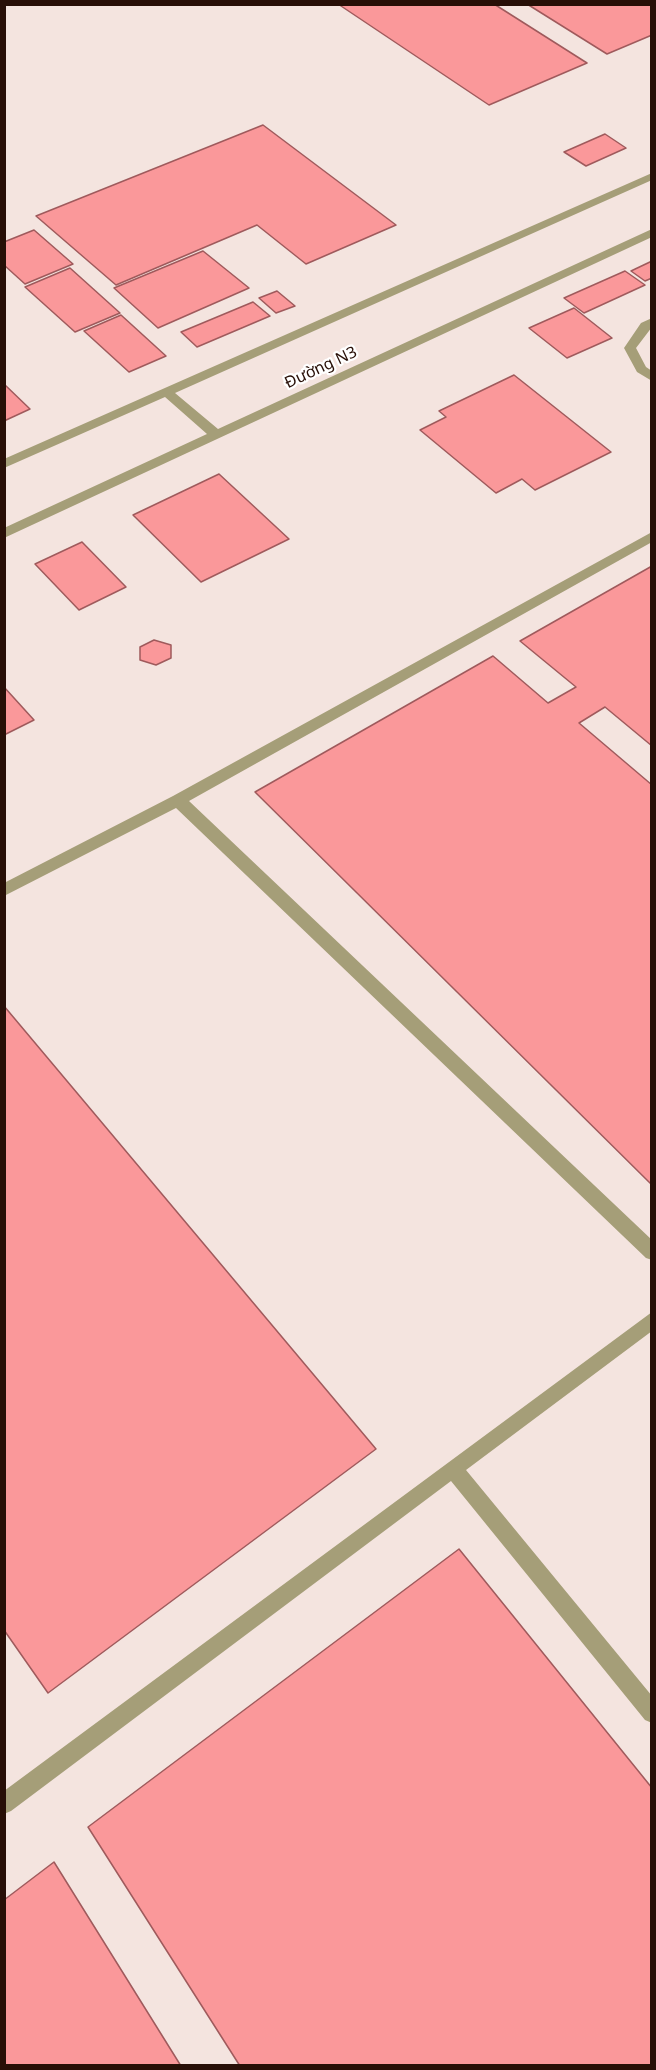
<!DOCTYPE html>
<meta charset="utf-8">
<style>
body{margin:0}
#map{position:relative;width:656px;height:2070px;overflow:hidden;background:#f4e4df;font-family:"Noto Sans",sans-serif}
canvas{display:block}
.frame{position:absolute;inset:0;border:6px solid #280f07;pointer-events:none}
</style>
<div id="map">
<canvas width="656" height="2070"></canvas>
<div class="frame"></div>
</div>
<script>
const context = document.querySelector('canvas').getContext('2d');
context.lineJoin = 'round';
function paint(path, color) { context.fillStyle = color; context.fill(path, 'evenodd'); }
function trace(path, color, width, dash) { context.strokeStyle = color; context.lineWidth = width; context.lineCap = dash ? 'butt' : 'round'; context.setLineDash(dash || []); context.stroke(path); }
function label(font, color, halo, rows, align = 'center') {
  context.font = font + ' "Noto Sans",sans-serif'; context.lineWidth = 4.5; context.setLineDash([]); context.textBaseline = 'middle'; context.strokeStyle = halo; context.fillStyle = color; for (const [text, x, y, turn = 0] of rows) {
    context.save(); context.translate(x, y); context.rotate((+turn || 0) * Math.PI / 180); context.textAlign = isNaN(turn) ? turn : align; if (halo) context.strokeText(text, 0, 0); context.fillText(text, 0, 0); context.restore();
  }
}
const building = new Path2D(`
 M338 4H494L587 63 489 105Z
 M527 4H652V35L607 54Z
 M263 125 396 225 306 264 257 225 116 285 36 216Z
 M605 134 626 148 586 166 564 152Z
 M34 230 73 264 25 284 4 265V242Z
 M203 251 249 288 158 328 114 288Z
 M652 261V278L645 281 631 271Z
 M70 268 120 313 75 332 25 287Z
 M625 271 645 285 584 313 564 298Z
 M277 291 295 306 276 313 259 298Z
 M253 302 270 316 197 347 181 332Z
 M574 308 612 338 567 358 529 328Z
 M121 315 166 356 129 372 84 331Z
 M514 375 611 452 535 490 522 479 496 493 420 430 446 417 439 411Z
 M4 384 30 409 4 421Z
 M219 474 289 539 201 582 133 515Z
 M82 542 126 587 79 610 35 564Z
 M652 566V746L605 707 579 723 652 785V1185L255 792 493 656 548 703 576 687 520 641Z
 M154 640 171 645V658L156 665 140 660V647Z
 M4 687 34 720 4 735Z
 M4 1006 376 1449 48 1693 4 1630Z
 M459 1549 652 1788V2066H240L88 1827Z
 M54 1862 181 2066H4V1900Z`);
const service = new Path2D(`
 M652 318V327L636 348 646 367 652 371V381L637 372 624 348 641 323Z
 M652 532V542L189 801 652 1240V1260L646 1258 176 808 4 896V883L173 796Z
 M652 1312V1331L466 1470 652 1696V1723L645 1720 451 1481 11 1811 4 1814V1791Z`);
const minor = new Path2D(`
 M652 173V180L175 393 218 429 652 229V237L4 538V528L207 434 165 397 4 468V459Z`);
const farStreetnames = [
 ["Đường N3",321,368,-25]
];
paint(building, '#fa989a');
trace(building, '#9f5a5c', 1.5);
paint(service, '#a59e78');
paint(minor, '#a59e78');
label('16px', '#280f07', '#fff', farStreetnames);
</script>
